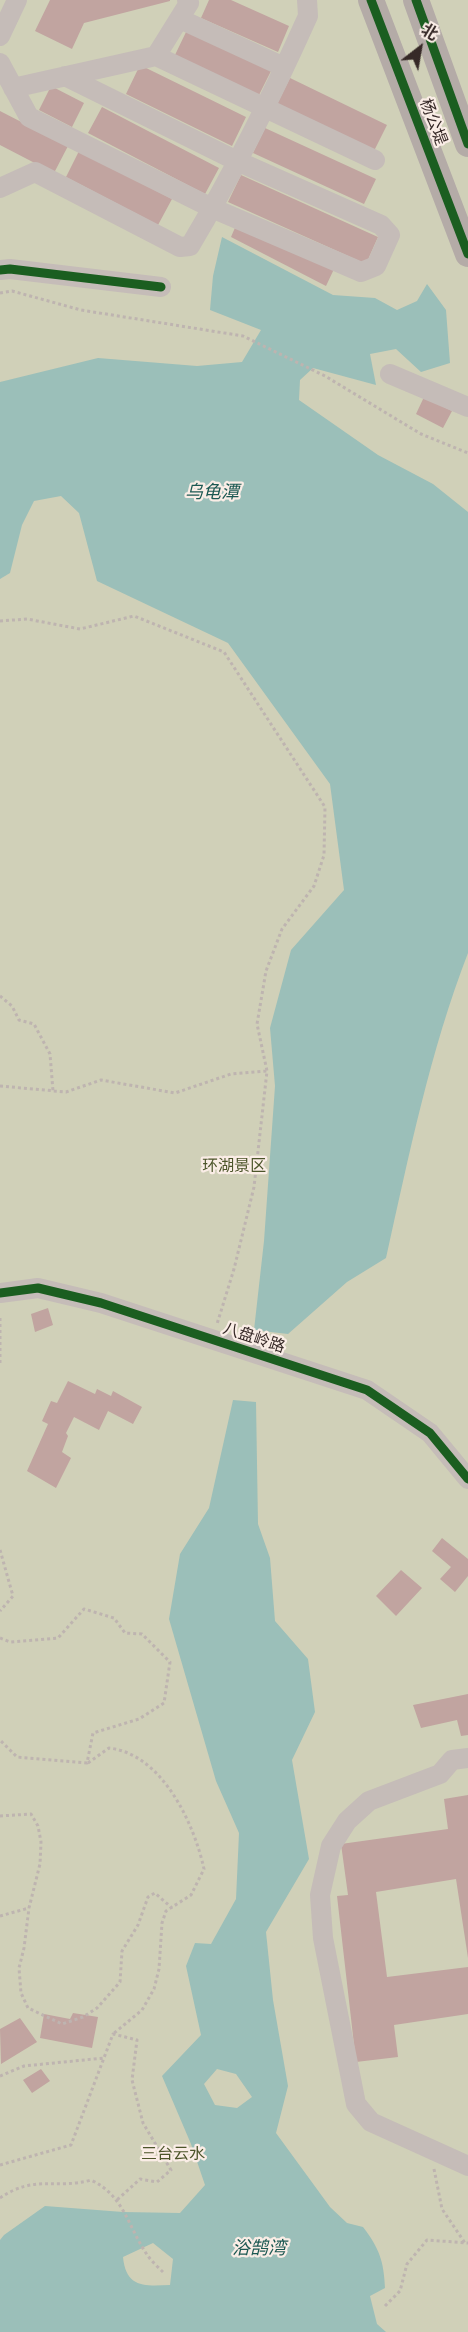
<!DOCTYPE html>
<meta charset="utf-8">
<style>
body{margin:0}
#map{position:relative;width:468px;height:2332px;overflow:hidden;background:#ece3df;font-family:Montserrat,"Noto Sans SC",sans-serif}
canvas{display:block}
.north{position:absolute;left:390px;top:18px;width:60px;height:60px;-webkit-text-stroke:4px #faede6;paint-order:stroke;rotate:31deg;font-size:16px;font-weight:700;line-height:24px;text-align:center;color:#362927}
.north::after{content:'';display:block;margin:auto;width:21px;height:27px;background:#362927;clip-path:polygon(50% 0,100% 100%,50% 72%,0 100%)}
</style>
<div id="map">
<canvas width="468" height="2332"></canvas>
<div class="north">北</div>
</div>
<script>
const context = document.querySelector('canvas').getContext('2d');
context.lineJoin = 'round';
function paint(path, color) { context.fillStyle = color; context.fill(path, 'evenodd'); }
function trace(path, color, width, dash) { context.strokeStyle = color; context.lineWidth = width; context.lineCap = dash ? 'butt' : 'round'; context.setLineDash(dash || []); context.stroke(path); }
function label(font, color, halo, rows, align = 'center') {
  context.font = font + ' Montserrat,"Noto Sans SC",sans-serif'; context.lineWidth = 4.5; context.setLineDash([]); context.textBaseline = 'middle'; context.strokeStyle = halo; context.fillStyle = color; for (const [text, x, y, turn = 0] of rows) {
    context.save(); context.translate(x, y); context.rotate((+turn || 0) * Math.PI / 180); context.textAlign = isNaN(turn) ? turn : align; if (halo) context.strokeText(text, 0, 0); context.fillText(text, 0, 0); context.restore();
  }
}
const green = new Path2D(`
 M0 0H468V2332H0Z`);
const water = new Path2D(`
 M222 237 333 295 375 298 397 310 417 301 427 284 446 310 450 363 421 372 396 349 370 354 376 385 313 368 300 380 299 400 378 455 433 484 468 512V953C430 1051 409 1155 386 1258L347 1282 288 1334 254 1330 264 1241 275 1086 270 1028 291 950 344 890 330 784 228 643 97 581 79 513 61 496 34 501 22 525 10 573 0 579V382L98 358 197 366 242 362 261 330 210 310 213 276Z
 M233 1400 256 1402 258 1524 270 1558 275 1621 308 1659 315 1712 292 1760 309 1859 266 1932 273 2000 288 2086 276 2133 330 2207 347 2223 363 2227C379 2248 384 2261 385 2288L370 2296 377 2324 386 2332H0V2240L4 2235 45 2206 123 2212 180 2213 205 2185 191 2144 162 2076 201 2035 186 1966 195 1943 211 1944 236 1899 239 1833 216 1781 169 1619 180 1554 209 1508ZM217 2069 236 2074 252 2097 237 2108 215 2105 204 2084ZM153 2243 173 2259 170 2285C144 2286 126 2288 123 2257Z`);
const building = new Path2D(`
 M50 0H170V1L84 23 72 49 35 31Z
 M209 0H231L289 26 278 52 201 18Z
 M187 30 271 71 259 95 175 55Z
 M140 65 246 117 232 146 126 94Z
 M290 78 387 125 374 151 277 104Z
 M51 86 84 103 72 127 39 110Z
 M102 107 219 168 205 194 88 133Z
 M0 111 68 146 54 173 0 145Z
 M265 128 376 179 364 204 253 153Z
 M79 151 172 199 158 225 66 177Z
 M241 175 378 237 366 264 228 202Z
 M237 223 334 269 326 286 231 237Z
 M424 397 452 411 443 428 416 414Z
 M48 1308 53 1325 35 1332 31 1314Z
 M68 1381 95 1394 97 1389 111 1396 113 1391 142 1407 133 1424 108 1411 99 1430 74 1417 66 1433 68 1436 62 1452 71 1458 56 1488 27 1471 48 1424 42 1421 51 1401 57 1403Z
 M442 1538 468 1559V1576L455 1592 440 1579 451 1567 432 1551Z
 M401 1570 422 1588 396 1616 376 1596Z
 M468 1694V1735L461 1736 457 1720 421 1728 413 1705Z
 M468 1795V1958L456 1879 376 1892 387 1977 468 1967V2014L394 2025 398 2057 356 2062 337 1896 348 1895 341 1844 448 1829 444 1799Z
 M73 2013 98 2017 92 2048 40 2038 44 2014 70 2019Z
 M20 2018 37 2042 1 2064 0 2029Z
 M41 2069 50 2081 32 2093 23 2080Z`);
const path = new Path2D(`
 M0 293 12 291 81 310 243 336 325 376 421 434 468 453
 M0 621 27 619 80 629 134 616 224 652 325 807 324 855 314 886 282 929 266 971 257 1024 267 1071 254 1187 234 1269 217 1324
 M0 996 12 1006 19 1020 34 1024 50 1054 53 1091
 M0 1086 66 1092 101 1080 175 1093 231 1074 267 1071
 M0 1318V1363
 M0 1550 13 1596 0 1611
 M0 1638 10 1642 58 1638 84 1609 114 1618 125 1633 142 1634 170 1662 164 1703 139 1719 93 1733 87 1763 17 1757 0 1740
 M88 1763 109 1748C162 1754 194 1823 204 1869L191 1895 166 1911 162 1923 159 1969 154 1989 142 2010 113 2034
 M0 1816 31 1814 38 1826 41 1842 40 1864 29 1908 24 1948 19 1968 21 1993 28 2008 62 2024 83 2017 97 2008 120 1982 122 1951 138 1925 148 1897 155 1893 172 1908
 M0 1916 29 1908
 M0 2076 24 2066 104 2058
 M0 2165 71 2145 113 2034 137 2040 132 2080 143 2123 171 2170 157 2182 140 2179 117 2200
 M434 2169 442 2209 465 2243
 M0 2198C35 2174 56 2190 91 2180 125 2196 128 2228 148 2256 152 2262 159 2268 164 2273
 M385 2306 400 2291 407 2264 427 2240 468 2243`);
const minor = new Path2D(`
 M180 19 284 67
 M0 36 17 0
 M156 56 375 160
 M0 63 29 117 212 208 361 272 376 266 390 235 381 225 237 161 65 76
 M13 88 156 56 189 3 187 0
 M0 188 35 172 180 247 190 246C234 172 273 94 308 16L307 0
 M0 270 10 269 161 287
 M390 374 468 407
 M0 1293 38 1288 101 1303 367 1390 430 1433 468 1479
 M468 1758 452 1760 440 1774 369 1801 347 1821 331 1846 320 1895 323 1938 356 2104 371 2122 468 2166`);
const major = new Path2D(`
 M371 0 468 254
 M416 0 468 144`);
const cycleway = new Path2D(`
 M371 0 468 254
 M416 0 468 144
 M0 270 10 269 161 287
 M0 1293 38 1288 101 1303 367 1390 430 1433 468 1479`);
const streetNames = [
 ["杨公堤",433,122,69],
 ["八盘岭路",254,1338,18]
];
const parkNames = [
 ["环湖景区",234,1166],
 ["三台云水",173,2154]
];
const waterNames = [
 ["乌龟潭",212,493],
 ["浴鹄湾",259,2249]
];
paint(green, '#d0d0b8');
paint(water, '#9bbfb9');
paint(building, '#c1a4a0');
trace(path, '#beb4b0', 3, [3, 3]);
trace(minor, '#c5bcb8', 20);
trace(major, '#b4aba7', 26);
trace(cycleway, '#1b5e20', 9);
label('16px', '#362927', '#faede6', streetNames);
label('16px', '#4c552a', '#faede6', parkNames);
label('italic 18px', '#1b5852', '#faede6', waterNames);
</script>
